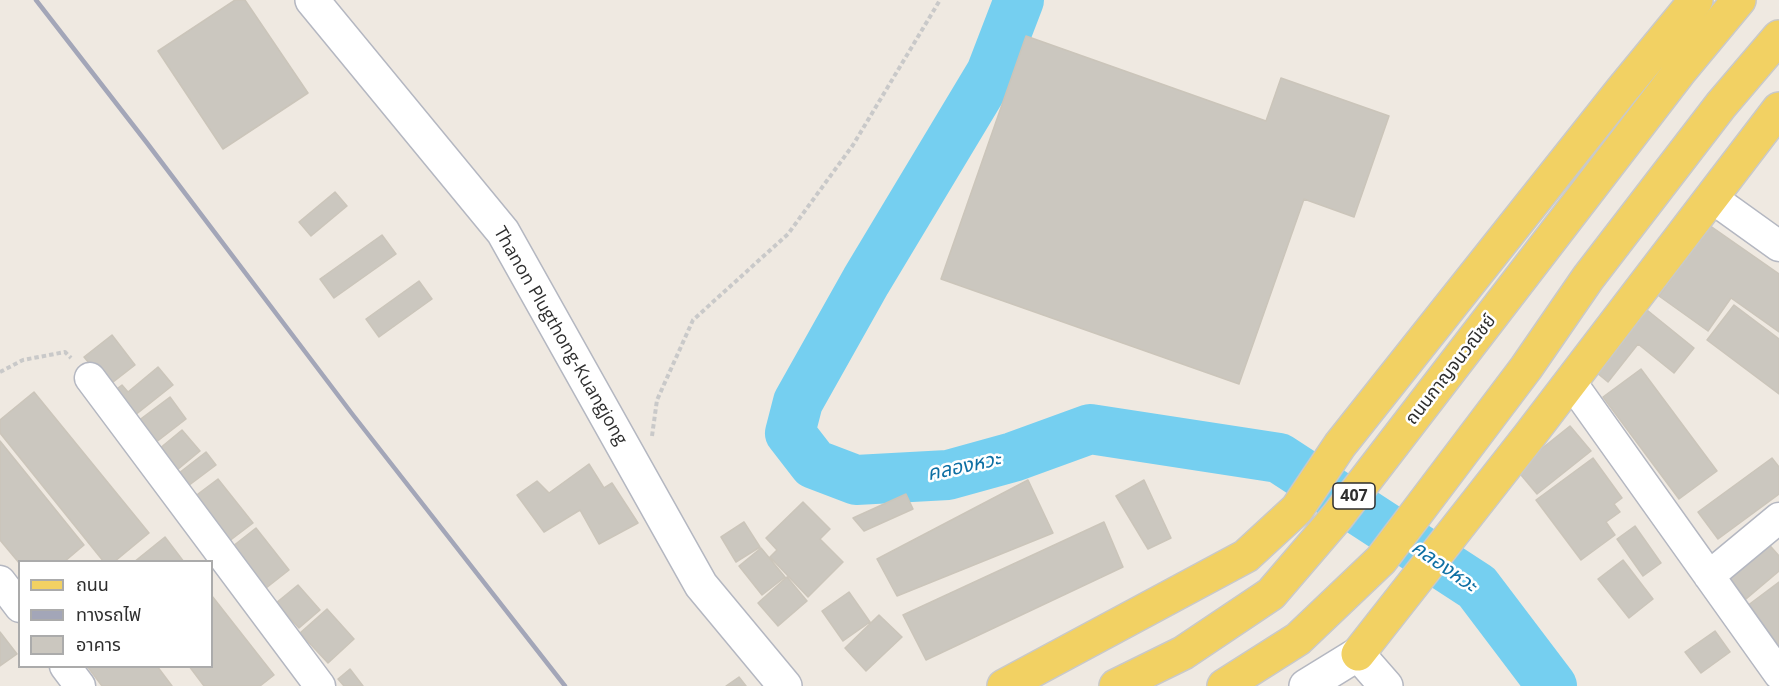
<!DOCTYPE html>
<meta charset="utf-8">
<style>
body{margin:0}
#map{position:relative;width:1779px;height:686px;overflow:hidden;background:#efe9e1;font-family:"Open Sans","Noto Sans Thai",sans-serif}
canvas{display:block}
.legend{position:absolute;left:18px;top:560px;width:195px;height:108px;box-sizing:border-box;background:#fff;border:2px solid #ababab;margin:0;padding:8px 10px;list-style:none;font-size:18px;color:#2e2e2e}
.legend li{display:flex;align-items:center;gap:12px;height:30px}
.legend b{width:30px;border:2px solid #ababab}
</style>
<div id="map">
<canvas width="1779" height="686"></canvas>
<ul class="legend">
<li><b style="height:8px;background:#f2d163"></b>ถนน</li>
<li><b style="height:8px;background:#a3a6b8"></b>ทางรถไฟ</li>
<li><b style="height:16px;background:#cbc7bf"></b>อาคาร</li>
</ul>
</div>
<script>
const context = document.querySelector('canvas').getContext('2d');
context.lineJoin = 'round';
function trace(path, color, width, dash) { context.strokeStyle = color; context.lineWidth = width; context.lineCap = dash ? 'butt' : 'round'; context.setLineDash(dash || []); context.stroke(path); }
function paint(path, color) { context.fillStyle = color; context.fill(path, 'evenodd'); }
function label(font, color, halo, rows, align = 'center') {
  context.font = font + ' "Open Sans","Noto Sans Thai",sans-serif'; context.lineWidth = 5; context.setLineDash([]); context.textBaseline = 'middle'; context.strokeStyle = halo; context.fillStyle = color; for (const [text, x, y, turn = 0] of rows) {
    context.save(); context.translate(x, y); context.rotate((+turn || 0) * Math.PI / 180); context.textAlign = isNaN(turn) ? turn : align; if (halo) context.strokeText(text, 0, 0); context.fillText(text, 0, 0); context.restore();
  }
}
const river = new Path2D(`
 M1019 0 991 73 866 281 798 402 790 433 814 464 856 480 948 475 1013 457 1090 429 1279 458 1477 587 1552 686`);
const building = new Path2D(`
 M235 0H245L308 93 223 149 158 51Z
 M1026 36 1266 121 1281 78 1389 116 1354 217 1304 199 1239 384 941 279Z
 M335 192 347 206 311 236 299 222Z
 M1709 225 1779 274V332L1731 298 1708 331 1659 296Z
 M382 235 396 254 334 298 320 279Z
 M419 281 432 299 379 337 366 319Z
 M1734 305 1779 339V394L1707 340Z
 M1642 306 1694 348 1674 373 1638 344 1608 382 1591 368Z
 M112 335 135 365 108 386 84 357Z
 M158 367 173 385 134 416 114 391 122 385 128 392Z
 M1641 369 1717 471 1679 499 1603 397Z
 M34 392 149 533 114 562H104L0 433V420Z
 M170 397 186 419 155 443 138 421Z
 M1570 426 1591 451 1537 494 1516 469Z
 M182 430 200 451 177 470 159 449Z
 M0 441 84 545 64 562H20V564L0 540Z
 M206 452 216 465 188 486 179 473Z
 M1593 458 1622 498 1614 504 1620 512 1606 522 1615 535 1581 560 1536 500Z
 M1772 458 1779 467V494L1718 539 1698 512Z
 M589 464 604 488 612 483 638 523 599 544 580 510 544 532 517 495 537 481 549 493Z
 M218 479 253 523 224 545 190 500Z
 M1028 480 1053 533 897 596 877 559Z
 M1144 480 1171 538 1148 549 1116 496Z
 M906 494 913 509 864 531 853 518Z
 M803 502 830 529 820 539 843 562 808 597 770 557 777 550 766 538Z
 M744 522 760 547 736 562 721 537Z
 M1104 522 1123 567 926 660 903 615Z
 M1635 526 1661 563 1643 576 1617 539Z
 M256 528 289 570 261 592 228 550Z
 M165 537 184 562H134Z
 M1765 540 1779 556V571L1746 599 1724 574Z
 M761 548 785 577 762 595 739 566Z
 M1623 560 1653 599 1629 618 1598 579Z
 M787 577 807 601 778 626 758 603Z
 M1779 582V647L1747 606Z
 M298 585 320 610 299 628 276 603Z
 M849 592 870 622 843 641 822 611Z
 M212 596 274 675 260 686H204L189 666H212Z
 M327 609 354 639 328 663 300 633Z
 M879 615 902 637 866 671 845 648Z
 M1715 631 1730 652 1701 673 1685 652Z
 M0 632 17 654 0 666Z
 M87 666H157L172 686H102Z
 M350 669 363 686H344L338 679Z
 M739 677 746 686H726Z`);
const path = new Path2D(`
 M0 372 23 360 65 352 71 358
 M652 436 657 400 693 320 788 234 853 145 940 0`);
const minor = new Path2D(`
 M1712 198 1779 246
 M90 378 320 686
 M1571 382 1779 674
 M1709 576 1779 518
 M0 581 20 607
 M65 666 80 686`);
const tertiary = new Path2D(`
 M312 0 503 232 701 585 785 686
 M1306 686 1358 654 1386 686`);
const primary = new Path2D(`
 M1358 654 1530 435 1779 109
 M1004 686 1246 556 1297 509 1340 445 1622 90 1696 0
 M1116 686 1183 653 1271 594 1337 517 1680 71 1739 0
 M1224 686 1298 639 1381 560 1526 368 1588 278 1721 105 1779 37`);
const rail = new Path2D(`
 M36 0 147 143 353 415 565 686`);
const shields = [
 [1354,496,42]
];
const shieldNames = [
 ["407",1354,496]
];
const streetNames = [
 ["Thanon Plugthong-Kuangjong",560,336,60],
 ["ถนนกาญจนวณิชย์",1451,370,-52]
];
const waterNames = [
 ["คลองหวะ",964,467,-12],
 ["คลองหวะ",1444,567,35]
];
trace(river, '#75cff0', 50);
paint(building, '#cbc7bf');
trace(building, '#cbc5ba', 1.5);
trace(minor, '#b4b7c1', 33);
trace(tertiary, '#b4b7c1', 36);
trace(primary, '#c9c9c9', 36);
trace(path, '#c9c9c9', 4, [4.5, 3]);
trace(minor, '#fff', 30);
trace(tertiary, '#fff', 33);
trace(primary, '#f2d163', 33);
trace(rail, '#a3a6b8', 4.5);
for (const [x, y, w] of shields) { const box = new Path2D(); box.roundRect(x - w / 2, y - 13, w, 26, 4.5); context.fillStyle = '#fff'; context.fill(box); trace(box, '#2e2e2e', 1.5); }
label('bold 16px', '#2e2e2e', null, shieldNames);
label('18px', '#2e2e2e', '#fff', streetNames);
label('italic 20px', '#0d6fa3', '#fff', waterNames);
</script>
